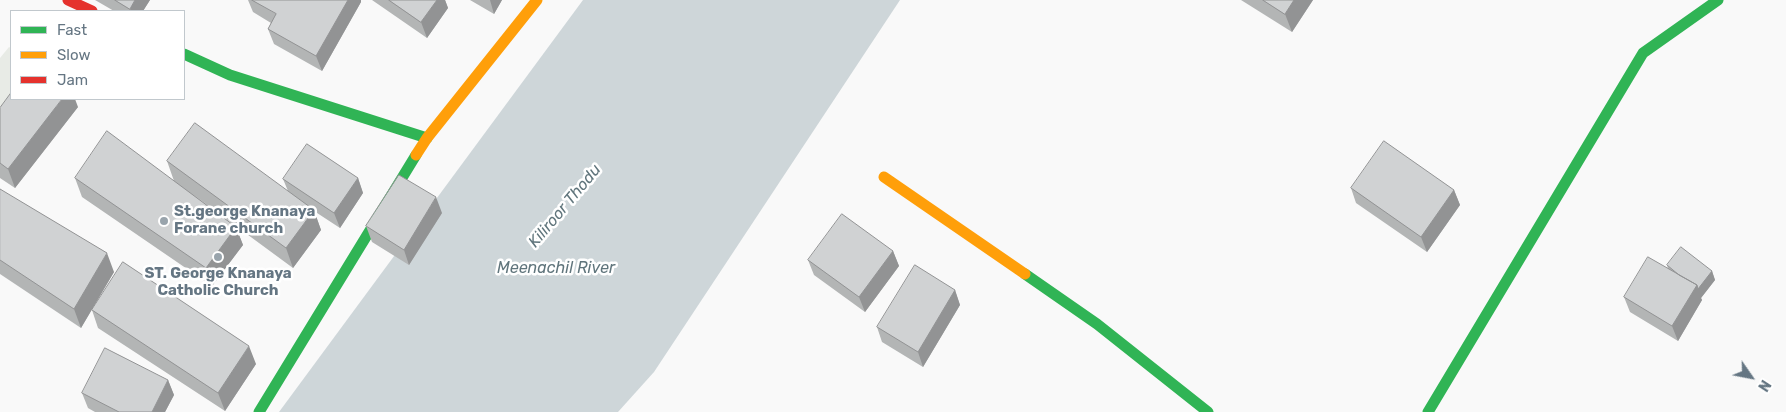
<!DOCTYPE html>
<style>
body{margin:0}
#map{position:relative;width:1786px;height:412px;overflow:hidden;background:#f9f9f9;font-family:Rubik,sans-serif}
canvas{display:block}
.legend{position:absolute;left:10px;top:10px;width:175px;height:90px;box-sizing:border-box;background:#fff;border:1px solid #c1c8cd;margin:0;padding:6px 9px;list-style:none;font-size:15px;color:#657683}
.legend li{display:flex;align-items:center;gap:10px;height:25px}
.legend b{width:25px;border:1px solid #c1c8cd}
.north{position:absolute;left:1726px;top:352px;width:50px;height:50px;-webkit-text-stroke:4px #fff;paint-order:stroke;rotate:123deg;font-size:14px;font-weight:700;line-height:20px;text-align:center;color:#657683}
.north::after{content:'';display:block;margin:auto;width:18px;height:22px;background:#657683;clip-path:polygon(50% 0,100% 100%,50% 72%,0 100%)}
</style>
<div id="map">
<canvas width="1786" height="412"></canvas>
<ul class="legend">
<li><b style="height:6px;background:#30b455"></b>Fast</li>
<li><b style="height:6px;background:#ff9f0a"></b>Slow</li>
<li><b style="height:6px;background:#e5322d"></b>Jam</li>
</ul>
<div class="north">N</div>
</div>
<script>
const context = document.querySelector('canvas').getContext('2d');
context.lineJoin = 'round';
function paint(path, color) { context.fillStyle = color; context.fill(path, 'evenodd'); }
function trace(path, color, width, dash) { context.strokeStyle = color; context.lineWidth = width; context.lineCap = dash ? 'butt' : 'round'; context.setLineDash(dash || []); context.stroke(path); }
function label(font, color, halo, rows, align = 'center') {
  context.font = font + ' Rubik,sans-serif'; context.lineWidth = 5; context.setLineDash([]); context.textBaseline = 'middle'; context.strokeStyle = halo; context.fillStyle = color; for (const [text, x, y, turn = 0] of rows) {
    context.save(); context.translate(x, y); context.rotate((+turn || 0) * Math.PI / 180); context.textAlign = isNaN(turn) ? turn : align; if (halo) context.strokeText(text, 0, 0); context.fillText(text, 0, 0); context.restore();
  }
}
const green = new Path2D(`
 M9 47 11 48V99L0 129V58Z`);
const water = new Path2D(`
 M583 0H900L654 372 618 412H279Z`);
const fast = new Path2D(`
 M184 54 230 75 427 138
 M1025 274 1097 324 1208 412
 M259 412 416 155
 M1428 412 1643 53 1718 0`);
const slow = new Path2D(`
 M416 155 427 138 537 0
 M884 177 1025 274`);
const jam = new Path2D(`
 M68 0 92 11`);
const wall = new Path2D(`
 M95 0H150L143 11H114Z
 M248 0H361V2L322 71 274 44 268 29 271 23 253 12Z
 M372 0H445L448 8 427 38Z
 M470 0H502L494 14Z
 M1241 0H1313L1292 32Z
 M78 107 15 188 0 178V108Z
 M167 161 288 191 283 179 358 178 363 193 340 228 314 211 321 230 293 268 191 193 236 227 243 245 212 286 82 197 75 178 174 181Z
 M1351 188 1454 190 1460 205 1427 252 1356 203Z
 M0 189 114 272 81 328 0 274Z
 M442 213 409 265 372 242 366 226Z
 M893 251 899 266 865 312 814 275 808 260Z
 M1667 265 1712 271 1715 280 1701 298 1702 300 1678 341 1630 312 1624 297 1668 269Z
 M955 290 960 305 923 367 882 342 877 327Z
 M92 310 256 364 225 411 98 328Z
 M168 380 174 395 165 412H95L88 408 82 393Z`);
const shadedWall = new Path2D(`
 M135 0H150L143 11H131L130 9Z
 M348 0H361V2L322 71 316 56Z
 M437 0H445L448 8 427 38 421 22Z
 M490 0H502L494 14Z
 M1294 0H1313L1292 32 1285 14Z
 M62 99H75L78 107 15 188 8 169Z
 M358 178 363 193 340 228 334 213Z
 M1454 190 1460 205 1427 252 1421 237Z
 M436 197 442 213 409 265 404 250Z
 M314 210 321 230 293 268 286 248Z
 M236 227 243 245 212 286 206 268Z
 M893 251 899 266 865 312 859 297Z
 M107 253 114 272 81 328 74 309Z
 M1712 271 1715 280 1701 298 1702 300 1678 341 1672 326 1697 285Z
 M955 290 960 305 923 367 918 352Z
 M249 346 256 364 225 411 218 393Z
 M168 380 174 395 165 412H152Z`);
const building = new Path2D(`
 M115 0H135L130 9Z
 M252 0H348L316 56 268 29 276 14Z
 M389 0H437L421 22Z
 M1263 0H1294L1285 14Z
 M11 93V99H62L8 169 0 163V108Z
 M195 123 314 210 286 248 167 161Z
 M107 131 236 227 206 268 75 178Z
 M1384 141 1454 190 1421 237 1351 188Z
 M307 144 358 178 334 213 283 179Z
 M399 175 436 197 404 250 366 226Z
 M0 189 107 253 74 309 0 260Z
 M842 214 893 251 859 297 808 260Z
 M1681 247 1712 271 1698 289 1697 285 1679 275 1667 265Z
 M1648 257 1697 285 1672 326 1624 297Z
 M123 262 249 346 218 393 92 310Z
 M915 265 955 290 918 352 877 327Z
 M105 348 168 380 152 412H119L82 393Z`);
const markers = [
 [164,221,5,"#99a4ac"],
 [218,257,5,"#99a4ac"]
];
const poiNames = [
 ["St.george Knanaya",174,212],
 ["Forane church",174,229],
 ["ST. George Knanaya",218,274,"center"],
 ["Catholic Church",218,291,"center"]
];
const waterNames = [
 ["Kiliroor Thodu",565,206,-50],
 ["Meenachil River",556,268]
];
paint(green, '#e8ebe6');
paint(water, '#ced6d9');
trace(fast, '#30b455', 11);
trace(slow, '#ff9f0a', 11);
trace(jam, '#e5322d', 11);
paint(wall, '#b3b5b5');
paint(shadedWall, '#929394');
paint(building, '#d0d2d3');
trace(building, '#929394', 1);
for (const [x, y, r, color] of markers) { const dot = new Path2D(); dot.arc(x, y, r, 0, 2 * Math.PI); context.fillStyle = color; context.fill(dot); trace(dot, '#fff', 2); }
label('bold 15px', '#657683', '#fff', poiNames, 'left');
label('italic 16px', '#60757c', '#fff', waterNames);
</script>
